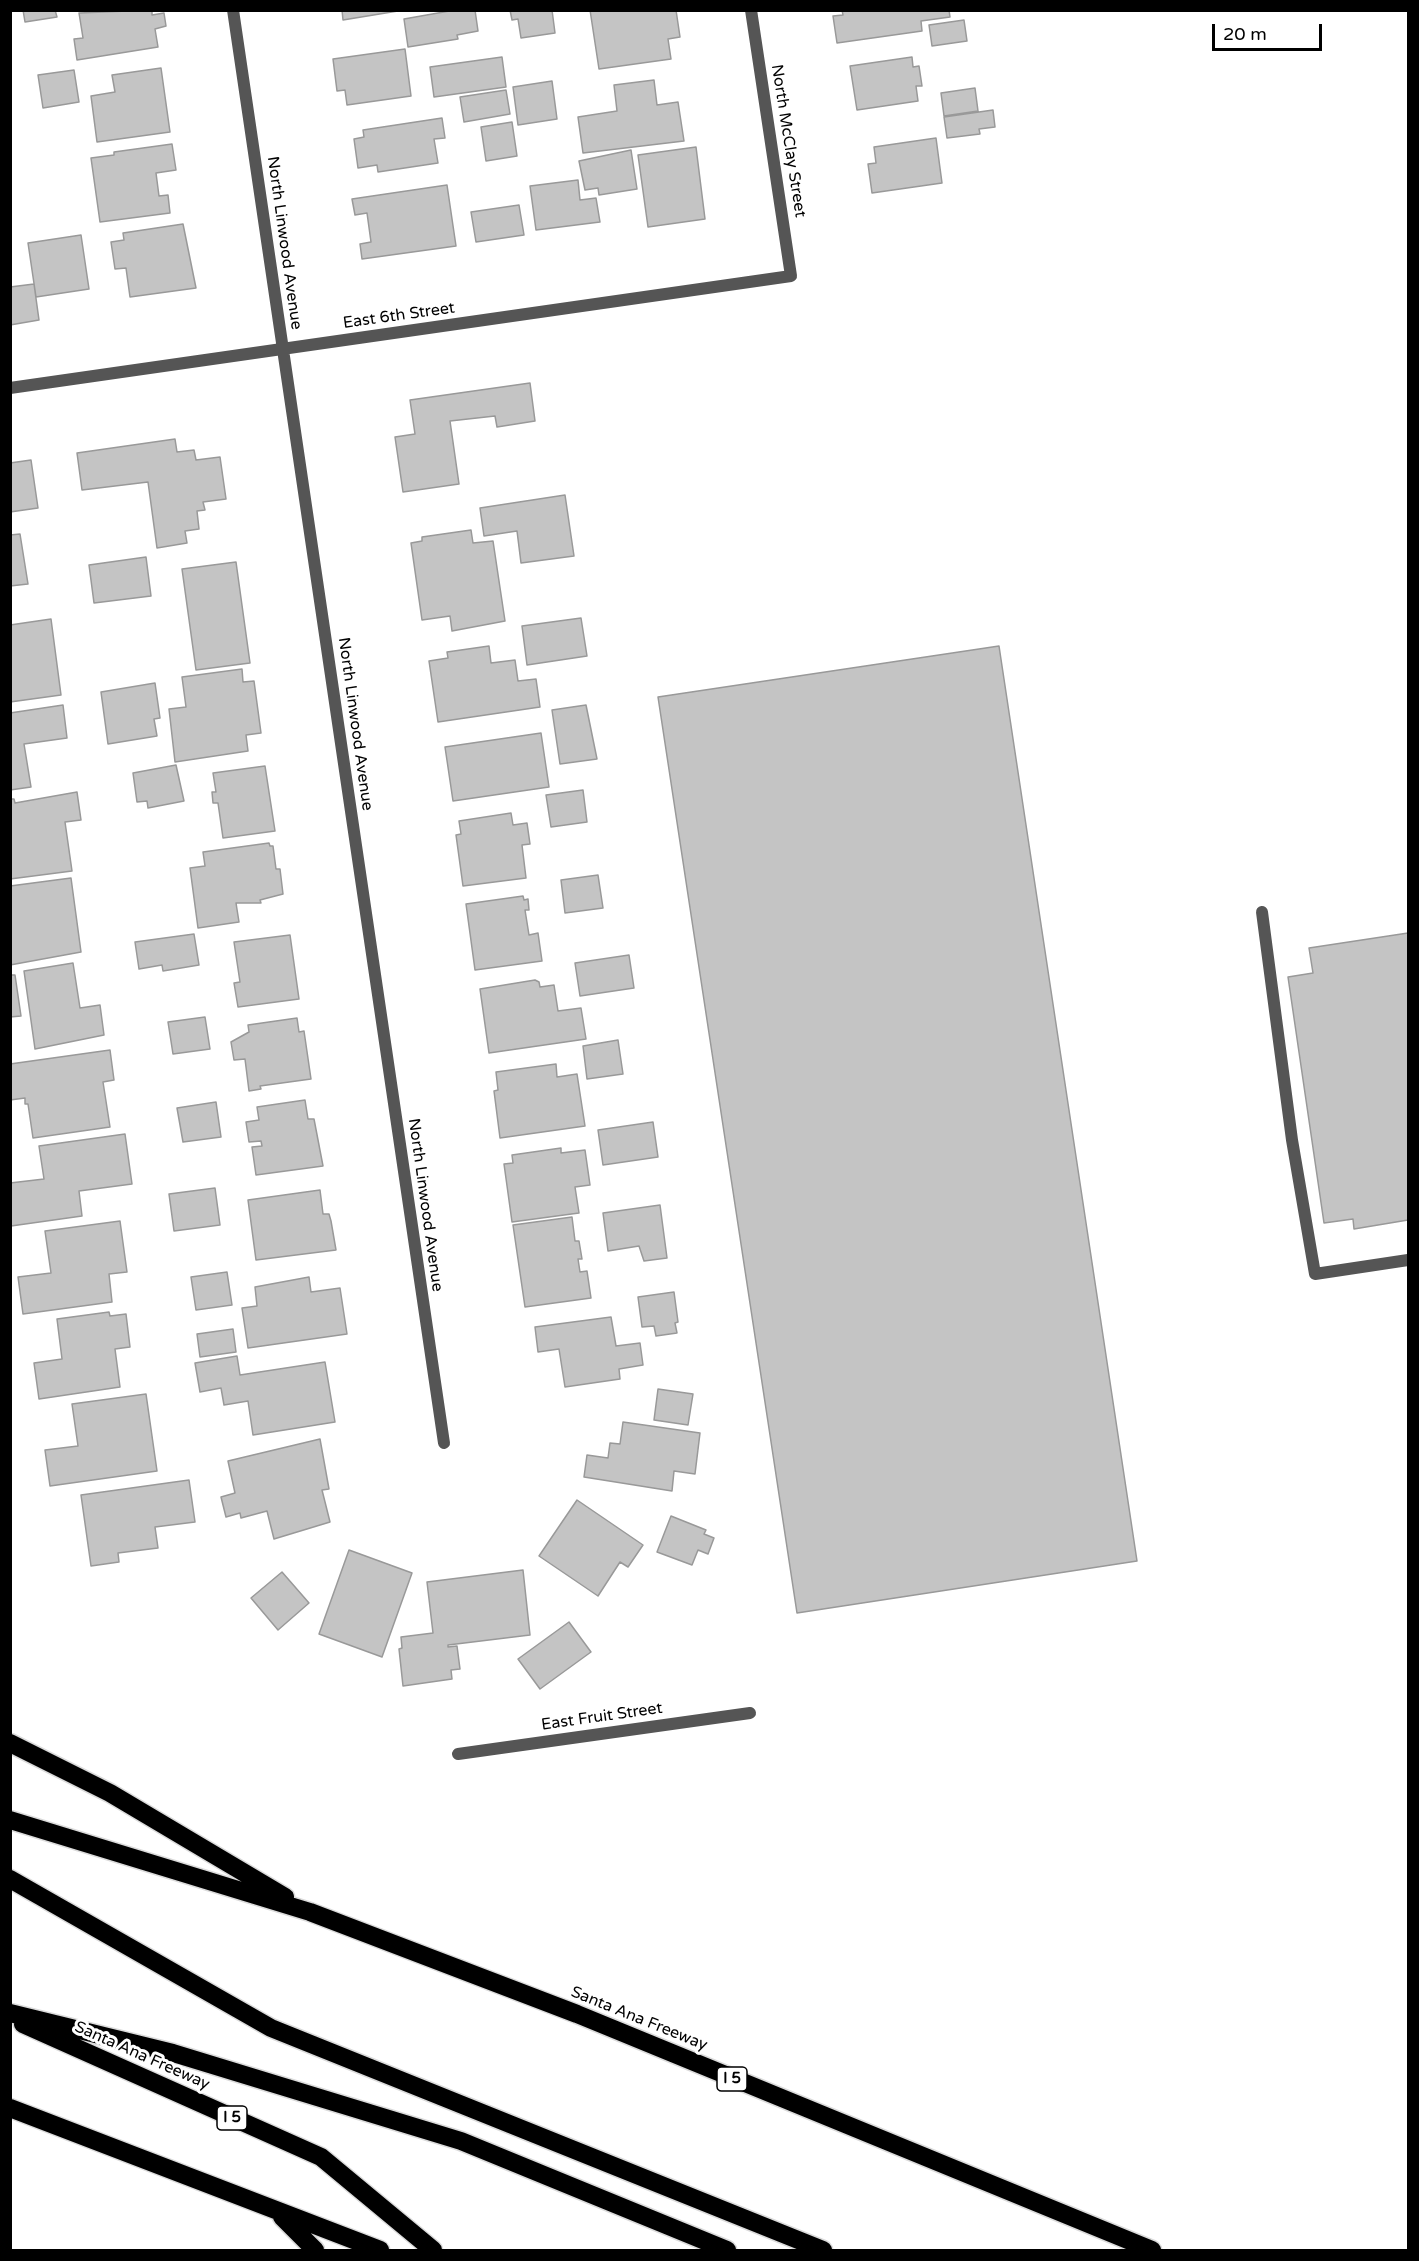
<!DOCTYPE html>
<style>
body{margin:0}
#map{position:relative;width:1419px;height:2261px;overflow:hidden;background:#fff;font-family:"Varela Round",sans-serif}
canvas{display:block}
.frame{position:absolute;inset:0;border:12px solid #000;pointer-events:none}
.scale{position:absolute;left:1212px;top:24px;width:110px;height:27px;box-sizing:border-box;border:3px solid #000;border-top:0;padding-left:8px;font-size:18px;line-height:21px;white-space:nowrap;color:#000;-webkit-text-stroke:4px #fff;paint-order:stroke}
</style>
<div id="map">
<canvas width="1419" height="2261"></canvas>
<div class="frame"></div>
<div class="scale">20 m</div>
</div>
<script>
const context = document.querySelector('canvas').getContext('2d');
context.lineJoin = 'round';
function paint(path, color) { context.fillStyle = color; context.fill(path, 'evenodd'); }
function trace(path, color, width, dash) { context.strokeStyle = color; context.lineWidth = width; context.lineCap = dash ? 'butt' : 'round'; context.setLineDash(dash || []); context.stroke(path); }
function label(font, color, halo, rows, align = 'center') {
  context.font = font + ' "Varela Round",sans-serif'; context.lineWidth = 6; context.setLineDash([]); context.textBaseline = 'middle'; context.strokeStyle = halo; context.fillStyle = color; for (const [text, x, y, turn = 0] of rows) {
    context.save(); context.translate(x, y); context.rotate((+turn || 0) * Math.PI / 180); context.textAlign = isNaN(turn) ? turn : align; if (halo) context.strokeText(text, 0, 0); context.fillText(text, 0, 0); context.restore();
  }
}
const building = new Path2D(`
 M23 10H55L57 17 25 22Z
 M152 10V15L164 13 166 26 155 29 158 47 77 60 74 39 83 38 79 13Z
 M342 10H404L343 20Z
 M455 10H475L478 31 457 35 458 39 408 47 404 19Z
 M510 10H552L555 33 521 38 518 19 512 20Z
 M590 10H676L680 37 668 39 671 59 599 69Z
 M842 10H949L950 17 921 21 922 31 837 43 833 16 843 15Z
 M964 20 967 41 932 46 929 25Z
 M405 49 411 96 347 105 345 90 337 91 333 59Z
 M502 57 506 87 434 97 430 67Z
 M912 57 913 67 919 66 922 86H916L918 101 857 110 850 66Z
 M161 68 170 132 97 142 91 96 115 92 112 75Z
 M74 70 79 102 43 108 38 75Z
 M654 80 657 105 678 102 684 141 583 153 578 117 617 111 614 85Z
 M552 81 557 119 518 125 513 87Z
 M975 88 978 111 944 116 941 93Z
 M506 90 510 114 464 122 460 97Z
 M993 110 995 127 979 129 980 134 947 138 944 117Z
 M442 118 445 138 434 139 438 163 378 172 377 165 358 168 354 139 364 137 363 130Z
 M512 122 517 156 486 161 481 127Z
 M936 138 942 183 872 193 868 164 876 163 874 147Z
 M172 144 176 170 156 173 159 196 168 195 170 213 100 222 91 158 114 155V152Z
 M696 147 705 219 648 227 638 155Z
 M631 150 637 189 599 195 598 188 585 190 579 161Z
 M578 180 580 200 596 198 600 222 536 230 530 186Z
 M447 185 456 246 362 259 360 244 371 242 367 213 355 215 352 199Z
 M519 205 524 235 476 242 471 212Z
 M183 224 196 288 130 297 126 268 115 269 111 242 124 240 123 233Z
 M81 235 89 289 36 297 28 243Z
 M34 284 39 320 10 325V287Z
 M530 383 535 421 497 427 495 416 450 421 459 484 403 492 395 437 415 434 410 400Z
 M175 439 177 452 194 450 196 460 220 457 226 499 203 502 205 510 197 511 199 529 185 531 187 543 157 548 148 482 82 490 77 453Z
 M31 460 38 508 10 512V463Z
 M565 495 574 556 521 563 517 531 484 536 480 508Z
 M471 530 473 543 493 541 505 621 452 631 450 616 422 620 411 543 422 541V537Z
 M20 534 28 584 10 586V535Z
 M146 557 151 596 94 603 89 565Z
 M236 562 250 663 196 670 182 569Z
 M581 618 587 656 527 665 522 626Z
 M51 619 61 695 10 702V625Z
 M489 646 491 663 515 660 518 681 536 679 540 707 438 722 429 661 448 658 447 652Z
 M999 646 1137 1561 797 1613 658 697Z
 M242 669 243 682 254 681 261 733 246 735 248 751 175 762 169 709 186 707 182 677Z
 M155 683 160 718 154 719 157 736 108 744 101 692Z
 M63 705 67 738 24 744 31 787 10 790V713Z
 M586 705 597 759 560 764 552 710Z
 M541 733 549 787 453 801 445 747Z
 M176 765 184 801 148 808 147 801 137 802 133 773Z
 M265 766 275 831 223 838 218 803H213L212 792H216L213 773Z
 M583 790 587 822 551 827 546 795Z
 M77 792 81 820 65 822 72 871 10 879V799H14L15 803Z
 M511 813 513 825 527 823 530 844 522 845 526 878 463 886 456 835 461 834 459 821Z
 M269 843 270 846H273L276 869H280L283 894 260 900 261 903H236L239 922 198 928 190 868 205 866 203 852Z
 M598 875 603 908 565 913 561 880Z
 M71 878 81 952 10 965V886Z
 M523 896 524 900 528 899 529 910H525L529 935 538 933 542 961 475 970 466 904Z
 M1408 933V1220L1354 1229 1353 1219 1324 1223 1288 977 1313 973 1309 948Z
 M194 934 199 965 163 971 162 965 139 969 135 942Z
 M290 935 299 999 238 1007 234 983 240 982 234 942Z
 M629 955 634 988 580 996 575 963Z
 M73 963 80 1008 100 1005 104 1035 35 1049 24 971Z
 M10 975H15L21 1016 10 1017Z
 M535 980 539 982 540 987 554 985 558 1011 581 1008 586 1039 489 1053 480 989Z
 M205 1017 210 1049 173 1054 168 1022Z
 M297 1018 299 1032 304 1031 311 1079 260 1086 261 1089 249 1091 245 1059 234 1060 231 1042 249 1032 248 1025Z
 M618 1040 623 1074 587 1079 583 1046Z
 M110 1050 114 1080 103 1082 110 1127 33 1138 28 1104H25V1098L10 1100V1064Z
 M556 1064 557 1077 577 1074 585 1126 500 1138 494 1091 498 1090 496 1072Z
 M305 1100 308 1119H314L323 1166 256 1175 252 1147 262 1146 261 1141 249 1142 246 1122 259 1120 257 1107Z
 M216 1102 221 1137 183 1142 177 1108Z
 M653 1122 658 1157 603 1165 598 1130Z
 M125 1134 132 1184 79 1191 82 1216 11 1226 10 1183 44 1179 39 1146Z
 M561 1148V1153L585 1150 590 1185 575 1187 579 1213 512 1222 504 1164 513 1163 512 1155Z
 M215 1188 220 1225 174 1231 169 1194Z
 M320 1190 323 1214H329L331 1221 336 1250 256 1260 248 1200Z
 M660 1205 667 1258 644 1261 639 1246 608 1251 603 1213Z
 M572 1217 575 1241H579L582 1259H578L580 1272 587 1271 591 1298 525 1307 513 1225Z
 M120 1221 127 1272 109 1274 112 1302 23 1314 18 1277 51 1273 45 1231Z
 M227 1272 232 1305 196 1310 191 1277Z
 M309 1277 311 1292 340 1288 347 1334 248 1348 242 1308 257 1306 255 1287Z
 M674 1292 678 1322 675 1323 677 1333 656 1336 654 1326 642 1327 638 1297Z
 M109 1312 110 1316 126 1314 130 1347 115 1349 120 1387 39 1399 34 1363 62 1359 57 1319Z
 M611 1317 616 1346 640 1343 643 1365 619 1369 620 1379 565 1387 559 1349 538 1352 535 1327Z
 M233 1329 236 1352 200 1357 197 1334Z
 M237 1356 240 1375 325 1362 335 1422 253 1435 248 1401 224 1405 221 1388 200 1392 195 1363Z
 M658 1389 693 1394 688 1425 654 1420Z
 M146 1394 157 1471 50 1486 45 1450 78 1446 72 1404Z
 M623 1422 700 1433 695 1474 674 1471 672 1491 584 1477 587 1455 608 1458 610 1443 620 1444Z
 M320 1439 329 1489 322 1490 330 1522 274 1539 267 1511 241 1518 240 1513 226 1517 221 1497 235 1493 228 1461Z
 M189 1480 195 1522 155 1527 158 1548 118 1553 119 1562 91 1566 81 1495Z
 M577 1500 643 1545 628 1567 620 1562 598 1596 539 1556Z
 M671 1516 706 1530 704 1534 714 1538 708 1554 698 1550 692 1565 657 1552Z
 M349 1550 412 1573 382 1657 319 1634Z
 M523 1570 530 1635 448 1645V1647L457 1646 460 1669 451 1670 452 1679 403 1686 399 1649 402 1648 401 1637 433 1633 427 1582Z
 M282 1572 309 1603 278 1630 251 1598Z
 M569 1622 591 1652 540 1689 518 1659Z`);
const lane = new Path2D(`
 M1262 912 1292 1140 1315 1274 1408 1260
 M458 1754 750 1713`);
const street = new Path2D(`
 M233 10 444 1443
 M10 388 791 276 751 10`);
const highway = new Path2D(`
 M10 1743 110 1793 285 1897
 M10 1820 310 1912 577 2014 1152 2250
 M10 1879 271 2028 823 2250
 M10 2013 173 2053 461 2141 727 2250
 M23 2024 321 2157 433 2250
 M10 2108 380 2250
 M282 2217 315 2250`);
const shields = [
 [732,2079,30],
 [232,2118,30]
];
const shieldNames = [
 ["I 5",732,2079],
 ["I 5",232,2118]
];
const streetNames = [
 ["North McClay Street",788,141,81],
 ["North Linwood Avenue",284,243,82],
 ["East 6th Street",399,316,-8],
 ["North Linwood Avenue",355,724,82],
 ["North Linwood Avenue",425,1205,82],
 ["East Fruit Street",602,1717,-8],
 ["Santa Ana Freeway",639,2019,22],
 ["Santa Ana Freeway",142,2056,24]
];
paint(building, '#c4c4c4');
trace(building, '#999', 1.5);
trace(highway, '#dbdbdb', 21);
trace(lane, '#555', 12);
trace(street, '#555', 12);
trace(highway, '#000', 18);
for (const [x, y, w] of shields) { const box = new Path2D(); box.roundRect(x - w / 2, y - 12, w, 24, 4.5); context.fillStyle = '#fff'; context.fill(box); trace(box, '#000', 1.5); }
label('bold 15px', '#000', null, shieldNames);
label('16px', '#000', '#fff', streetNames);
</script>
